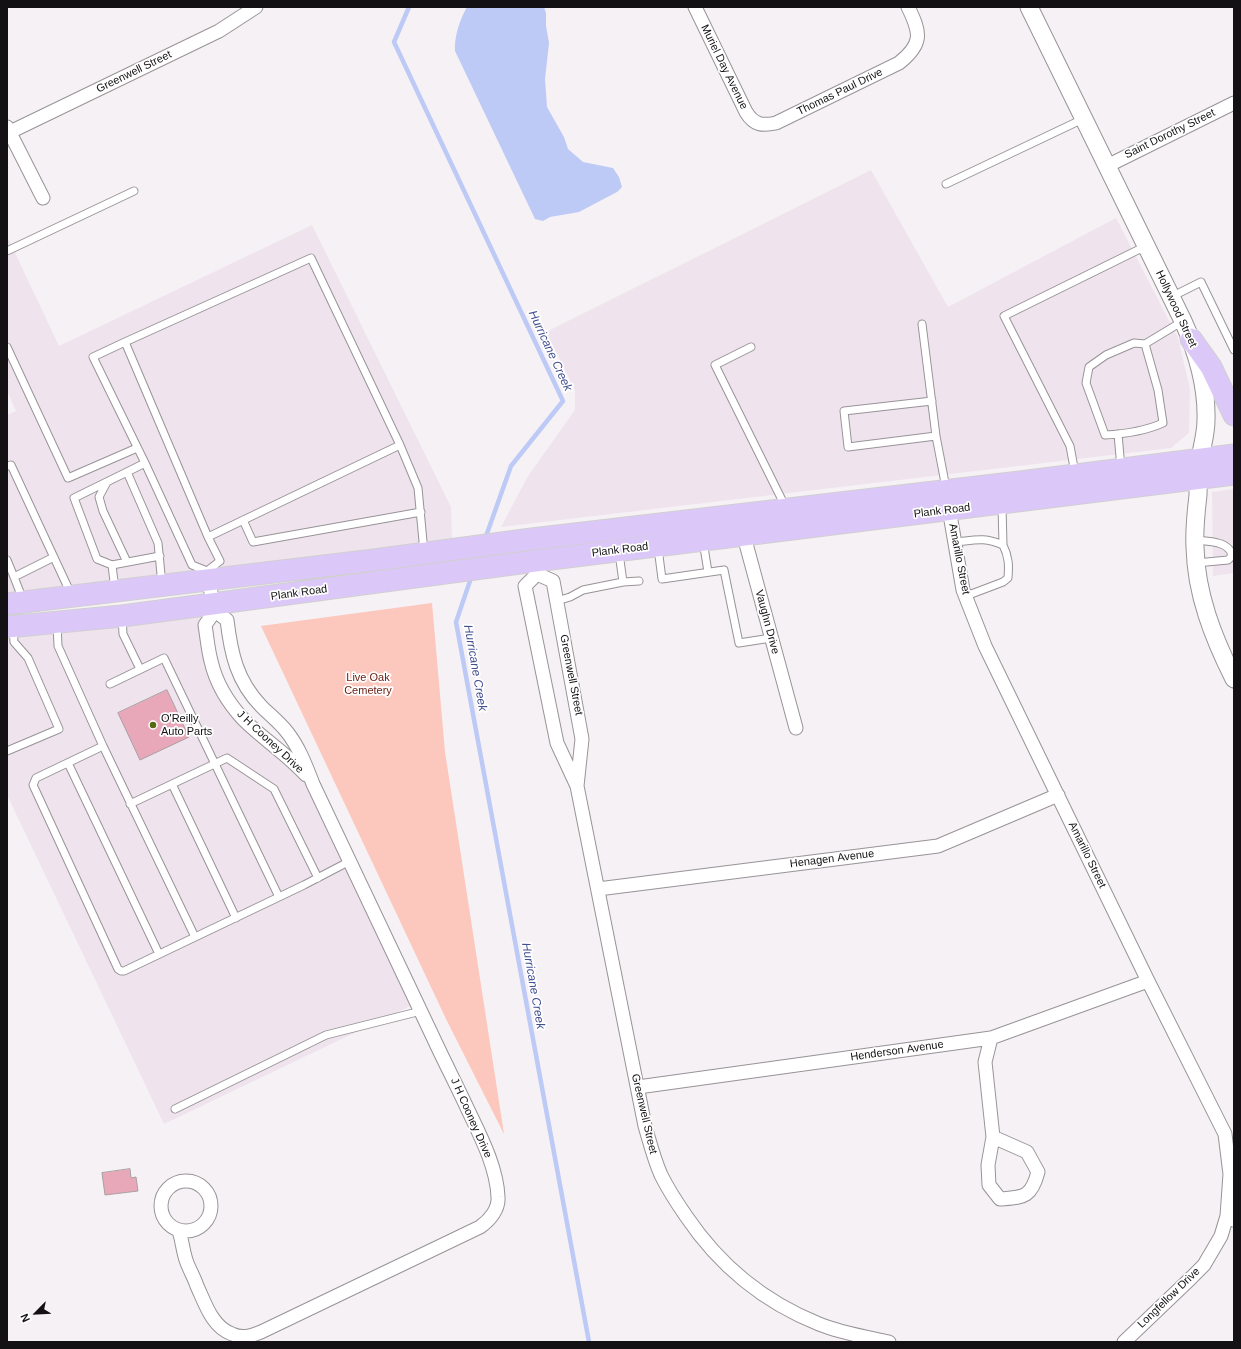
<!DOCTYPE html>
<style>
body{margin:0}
#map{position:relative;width:1241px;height:1349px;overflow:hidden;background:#f6f1f5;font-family:Arial,sans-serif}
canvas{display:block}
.frame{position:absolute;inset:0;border:8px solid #131113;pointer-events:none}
.north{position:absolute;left:16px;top:1293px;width:40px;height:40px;-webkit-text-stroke:3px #fff;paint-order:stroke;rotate:246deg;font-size:11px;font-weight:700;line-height:16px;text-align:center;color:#131113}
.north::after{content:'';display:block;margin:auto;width:14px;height:18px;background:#131113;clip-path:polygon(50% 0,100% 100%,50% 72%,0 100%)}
</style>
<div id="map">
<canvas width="1241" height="1349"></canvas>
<div class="frame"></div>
<div class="north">N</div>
</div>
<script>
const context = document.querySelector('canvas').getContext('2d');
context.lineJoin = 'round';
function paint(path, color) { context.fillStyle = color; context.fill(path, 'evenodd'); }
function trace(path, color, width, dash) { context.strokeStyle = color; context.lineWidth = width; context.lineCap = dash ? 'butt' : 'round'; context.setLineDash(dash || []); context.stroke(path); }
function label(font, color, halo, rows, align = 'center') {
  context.font = font + ' Arial,sans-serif'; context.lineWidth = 3.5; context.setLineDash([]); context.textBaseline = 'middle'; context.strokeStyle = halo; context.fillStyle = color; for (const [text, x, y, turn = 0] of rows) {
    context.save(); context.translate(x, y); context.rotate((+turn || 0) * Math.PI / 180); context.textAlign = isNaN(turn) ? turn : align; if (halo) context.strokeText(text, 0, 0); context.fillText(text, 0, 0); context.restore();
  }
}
const built = new Path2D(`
 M871 170 948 307 1116 218 1178 338 1190 389 1189 433 1171 448 501 527 528 476 575 410V390L546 332Z
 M312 225 451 507 452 538 144 583 7 595V415L16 411 7 391V241L9 240 59 346Z
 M1234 489V573L1213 576 1212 492Z
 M203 608 215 673 236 711 313 784 417 1003 164 1124 7 795V631Z`);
const green = new Path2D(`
 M432 603 445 752 504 1134 447 1021 261 626Z`);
const water = new Path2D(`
 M467 7H544L546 13V26L549 43 545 79 547 107 564 137 568 149 583 162 613 168 619 177 622 187 617 192 579 212 550 217 543 221 535 219 455 51C454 37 460 19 467 7Z`);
const stream = new Path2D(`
 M409 7 394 42 563 401 511 466 485 539
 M472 575 456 622 589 1342`);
const building = new Path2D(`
 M167 690 189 737 140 760 118 713Z
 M130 1169 131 1178 136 1177 138 1191 105 1195 102 1173Z`);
const service = new Path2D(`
 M946 184 1083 119
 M7 251 134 191
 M1171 297 1201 282 1234 350
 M922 324 936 436 946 488
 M125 342 208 537 220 561 207 571 192 565 145 463 93 357Z
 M125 342 311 258 400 445
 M1145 344 1134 343 1106 355 1089 367 1086 383 1105 435C1125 434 1145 431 1163 423L1158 390 1145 344 1183 321
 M7 347 68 478 137 448
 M751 347 715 365 786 508
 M932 401 844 411 848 447 936 436
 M1118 434 1121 468
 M145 463 127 472 158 543 162 585
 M7 466 11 465 71 594
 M1075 473 1070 446 1004 316 1146 246
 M107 482 99 497 103 511 127 562
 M1002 506 1003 545
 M243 520 253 542 421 512
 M208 537 400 445 418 488 424 552
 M1195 540C1202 541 1211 541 1218 543 1226 545 1237 553 1228 560L1196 563
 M703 541 708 572
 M956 542C976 540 984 537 1003 545 1009 557 1009 566 1008 578L1003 582 966 596
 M658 548 662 579 724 570 739 643 771 638
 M7 560 14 577
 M112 565 97 559 74 498 127 472
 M623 582 639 581
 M115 590 112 565 160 556
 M23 600 14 577 54 557
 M557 601 570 597 583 590 623 582 619 553
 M122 617 123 634 140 669
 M57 624 58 646 103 746 36 778 33 785 118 969 121 971H124L304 885 350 861
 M110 684 164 658 279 897
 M103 746 195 937
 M7 751 59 729 28 658 14 642 13 628
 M68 763 159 954
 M172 784 236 918
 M130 804 227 758 274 789 318 878
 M175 1109 326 1035 421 1011`);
const minor = new Path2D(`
 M695 7 746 112C754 125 762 126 776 123L899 63C923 44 921 33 908 7
 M7 127 43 198
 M10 132 219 31 256 7
 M1107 166 1234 103
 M948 503 963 590 985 646 1148 981 1225 1134 1230 1174 1227 1216
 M742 529 796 728
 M537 574 525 586 557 743 577 786 645 1126C650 1143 654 1159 661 1175 668 1189 677 1203 686 1216 719 1265 764 1302 819 1324 841 1333 866 1337 889 1342
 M537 574 553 581 582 739 577 786
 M215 611 205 625C207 637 208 650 211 661 216 683 229 704 244 720 263 739 287 754 306 775
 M598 889 938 846 1058 795
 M991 1038 985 1062 993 1137 988 1165 989 1185 1000 1199C1024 1197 1031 1198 1038 1172L1027 1152 993 1137
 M638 1087 991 1038 1148 981
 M161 1206a25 25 0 1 1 50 0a25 25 0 1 1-50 0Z
 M179 1231C182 1240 183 1251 186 1260 189 1269 194 1277 197 1286 205 1303 212 1327 232 1334 242 1339 251 1336 261 1332L480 1227C490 1220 499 1209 498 1197 497 1168 481 1137 469 1112 457 1086 444 1061 432 1035 392 952 353 867 313 784 306 766 299 747 287 732 280 723 270 715 261 706 237 681 231 654 227 620L215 611 207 574
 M1124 1342 1191 1278 1204 1265 1221 1236 1227 1216 1234 1220`);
const tertiary = new Path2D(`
 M1029 7 1183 321C1197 352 1207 386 1206 420 1206 434 1202 446 1200 459 1199 471 1198 483 1198 495 1196 512 1194 530 1195 547 1196 594 1213 637 1234 679`);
const primary = new Path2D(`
 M1191 339 1211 367 1234 415
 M7 604 374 560 532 539 1020 482 1234 455
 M7 627 122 616 535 561 1234 474`);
const markers = [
 [153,725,4,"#586812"]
];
const streetNames = [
 ["Muriel Day Avenue",724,67,64],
 ["Greenwell Street",134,72,-26],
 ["Thomas Paul Drive",840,92,-26],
 ["Saint Dorothy Street",1170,134,-26],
 ["Hollywood Street",1176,309,65],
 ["Plank Road",942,511,-7],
 ["Plank Road",620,550,-7],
 ["Amarillo Street",959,559,79],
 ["Plank Road",299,593,-8],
 ["Vaughn Drive",767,622,75],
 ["Greenwell Street",571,675,79],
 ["J H Cooney Drive",270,742,43],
 ["Amarillo Street",1087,855,64],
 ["Henagen Avenue",832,859,-7],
 ["Henderson Avenue",897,1051,-8],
 ["Greenwell Street",644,1114,77],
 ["J H Cooney Drive",471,1118,66],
 ["Longfellow Drive",1169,1298,-44]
];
const parkNames = [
 ["Live Oak",368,678],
 ["Cemetery",368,691]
];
const poiNames = [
 ["O'Reilly",161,719],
 ["Auto Parts",161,732]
];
const waterNames = [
 ["Hurricane Creek",550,351,65],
 ["Hurricane Creek",475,668,80],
 ["Hurricane Creek",533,986,80]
];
paint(built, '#efe4ed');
paint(green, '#fcc7bc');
paint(water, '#becaf6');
trace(stream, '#becaf6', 4.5);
paint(building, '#e9a8b9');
trace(building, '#a7a0a2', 1);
trace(service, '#989397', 9);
trace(minor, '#989397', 15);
trace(tertiary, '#989397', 19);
trace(primary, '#d0cfd0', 23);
trace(service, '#fff', 7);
trace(minor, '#fff', 13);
trace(tertiary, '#fff', 17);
trace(primary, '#dcc8f8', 21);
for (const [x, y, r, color] of markers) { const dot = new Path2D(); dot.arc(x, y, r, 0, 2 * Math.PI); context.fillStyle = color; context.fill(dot); trace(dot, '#fff', 1.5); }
label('11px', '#131113', '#fff', streetNames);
label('11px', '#6c2116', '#fff', parkNames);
label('11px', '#131113', '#fff', poiNames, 'left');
label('italic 12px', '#435092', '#fff', waterNames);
</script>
